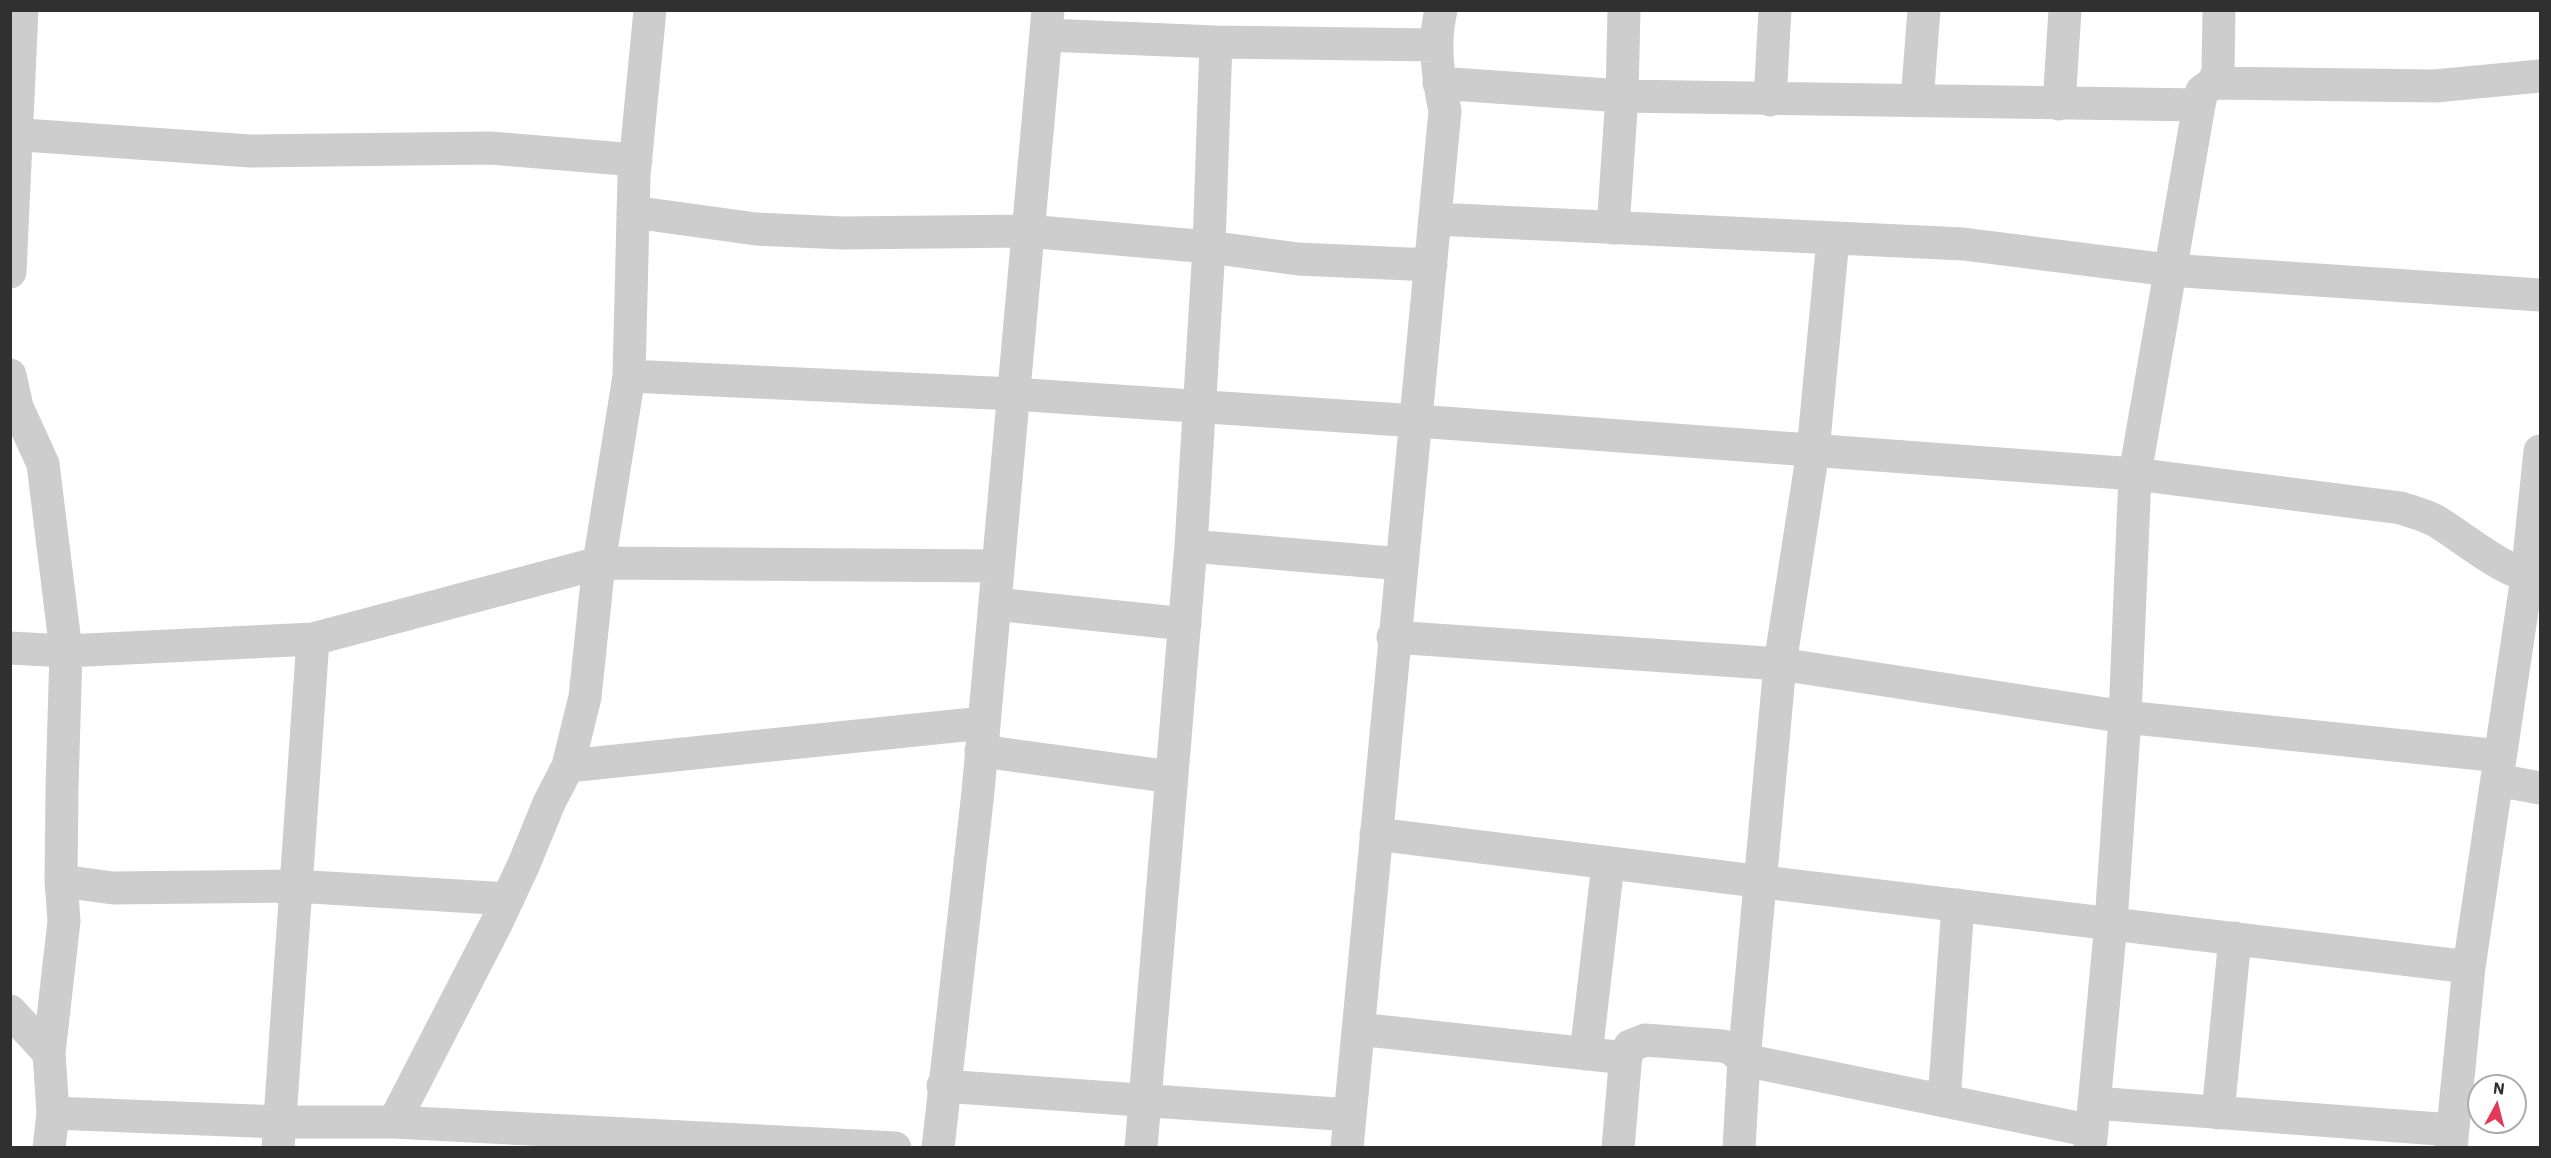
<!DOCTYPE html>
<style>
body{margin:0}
#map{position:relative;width:2551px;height:1158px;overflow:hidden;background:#fff;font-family:"IBM Plex Sans",sans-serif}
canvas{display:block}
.frame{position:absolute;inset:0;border:12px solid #303030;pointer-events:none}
.north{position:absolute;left:2467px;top:1074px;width:60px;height:60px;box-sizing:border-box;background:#fff;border:2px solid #acacac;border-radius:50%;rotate:7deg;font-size:16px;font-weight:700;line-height:24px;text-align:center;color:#303030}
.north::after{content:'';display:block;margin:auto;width:21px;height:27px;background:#e0395a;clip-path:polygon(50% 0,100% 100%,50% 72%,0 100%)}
</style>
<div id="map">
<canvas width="2551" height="1158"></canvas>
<div class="frame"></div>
<div class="north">N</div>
</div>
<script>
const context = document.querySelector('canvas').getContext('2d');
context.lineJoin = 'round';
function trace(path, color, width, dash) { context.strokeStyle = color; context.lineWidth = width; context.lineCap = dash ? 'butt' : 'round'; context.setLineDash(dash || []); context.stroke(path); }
const street = new Path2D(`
 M1046 35 1216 42 1437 45
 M1439 83 1622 96 2199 105
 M2213 83 2435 86 2540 76
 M1770 100 1775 10
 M1917 101 1924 10
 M2059 104 2065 10
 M10 134 250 151 490 148 636 160
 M633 212 756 229 842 233 1027 231 1209 247 1298 259 1431 265
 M1435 219 1963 244 2169 270 2540 295
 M1613 228 1622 96 1624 10
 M10 272 22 10
 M10 375 17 407 43 464 66 651 62 788 61 881 64 921 49 1053 53 1113 49 1148
 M629 376 1013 394 1417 421 2135 474 2401 508C2412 512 2425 515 2436 521 2467 540 2504 573 2540 579
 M1191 546 1402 564
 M995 604 1185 624
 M1393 637 1780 664 2125 717 2500 756
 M10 648 66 651 313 639 599 563 998 566
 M981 751 1172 777
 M568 766 983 723
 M2497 780 2540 788
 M1376 834C1740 881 2105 921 2469 967
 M61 881 113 888 295 886 508 899
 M10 1011 49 1053
 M1358 1029 1626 1058
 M1586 1054 1608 864
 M943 1086 1350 1115
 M1944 1101 1958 905
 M2094 1103 2452 1130
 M53 1113 279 1122H394L895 1148
 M2218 1113 2235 938
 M394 1122 496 924 524 864 549 803 568 766 585 697 599 563 629 376 634 176 650 10
 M278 1148 313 639
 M938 1148 978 792 1048 10
 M1141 1148 1191 546 1209 247 1216 42
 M1347 1148 1445 111C1438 78 1433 43 1441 10
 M1618 1148 1626 1053 1630 1046 1645 1040 1723 1046 1732 1049 1744 1060 2092 1131
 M1739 1148 1744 1060 1780 664 1813 451 1833 239
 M2090 1148 2111 922 2125 717 2135 474 2199 105 2202 91 2213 83 2218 72 2219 10
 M2451 1148 2469 967 2527 577 2540 451`);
trace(street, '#cdcdcd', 33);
</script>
